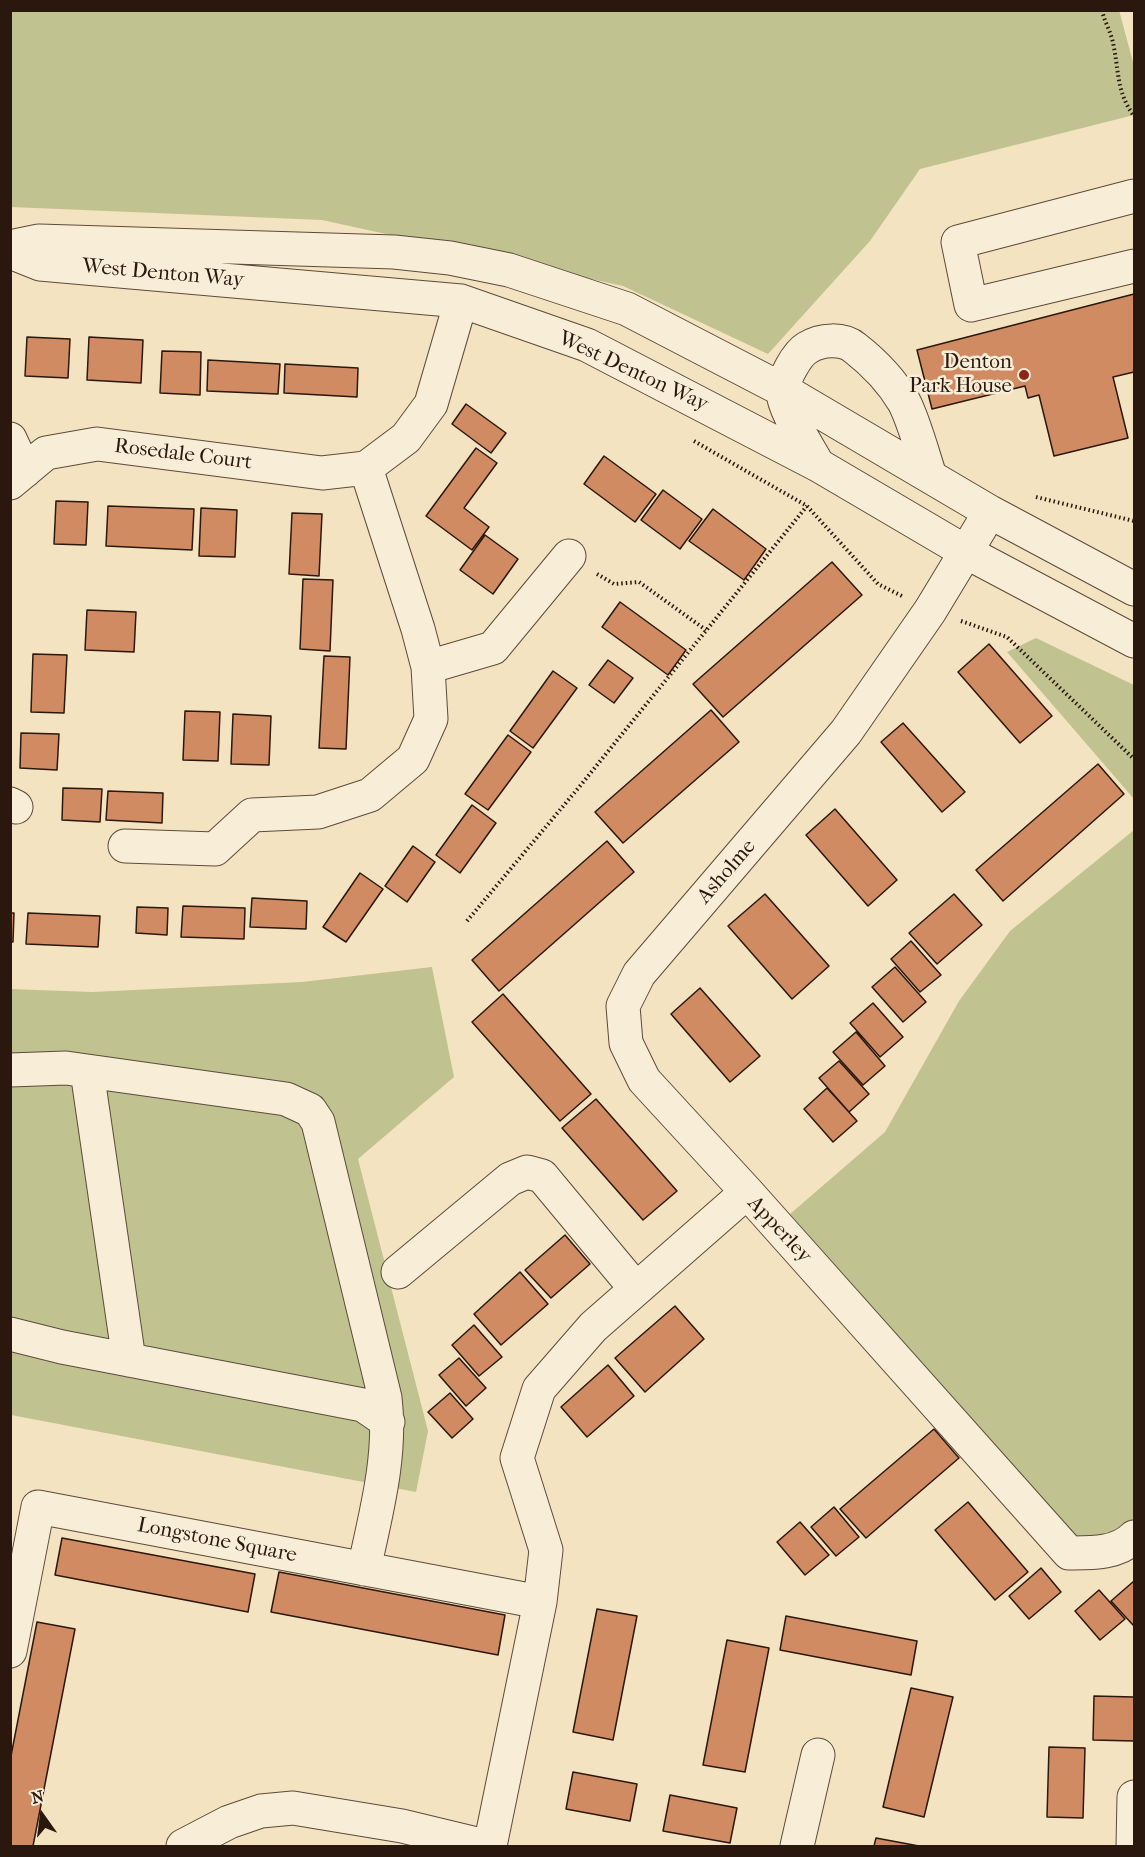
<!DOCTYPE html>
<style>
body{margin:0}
#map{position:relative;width:1145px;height:1857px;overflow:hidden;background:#f4e3c1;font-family:"IM FELL French Canon",serif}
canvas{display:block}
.frame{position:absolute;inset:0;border:12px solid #2a180e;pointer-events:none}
.north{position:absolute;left:12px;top:1785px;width:60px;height:60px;-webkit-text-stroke:4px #f8edd7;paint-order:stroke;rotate:346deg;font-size:16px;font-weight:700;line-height:24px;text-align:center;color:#2a180e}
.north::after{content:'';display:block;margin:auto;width:21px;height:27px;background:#2a180e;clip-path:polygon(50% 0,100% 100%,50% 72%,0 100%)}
</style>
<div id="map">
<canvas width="1145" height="1857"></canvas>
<div class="frame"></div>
<div class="north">N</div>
</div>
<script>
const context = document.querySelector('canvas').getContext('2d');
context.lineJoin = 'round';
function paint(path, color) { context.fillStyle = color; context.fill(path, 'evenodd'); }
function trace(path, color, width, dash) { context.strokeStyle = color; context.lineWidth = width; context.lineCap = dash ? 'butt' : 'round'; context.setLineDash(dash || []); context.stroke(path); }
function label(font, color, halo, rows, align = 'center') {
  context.font = font + ' "IM FELL French Canon",serif'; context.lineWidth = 5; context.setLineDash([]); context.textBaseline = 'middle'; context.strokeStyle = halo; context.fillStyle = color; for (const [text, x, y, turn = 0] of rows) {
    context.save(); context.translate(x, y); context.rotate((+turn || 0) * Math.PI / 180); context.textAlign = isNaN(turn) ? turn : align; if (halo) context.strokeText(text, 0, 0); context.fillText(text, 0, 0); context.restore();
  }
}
const green = new Path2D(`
 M1119 10 1134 66V115L920 169 870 241 768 354 623 286 322 220 11 207V11Z
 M1036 638 1134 685V799L1007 652Z
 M1134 830V1522C1117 1538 1097 1538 1074 1537L790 1214 885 1132 959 1001 1010 931Z
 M432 967 454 1077 358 1159 428 1431 416 1492 11 1415V989L92 992 302 982Z`);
const building = new Path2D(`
 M1134 294V372L1113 377 1128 438 1054 456 1039 395 1028 398 1025 386 932 409 917 350Z
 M27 337 70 339 68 378 25 376Z
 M89 337 143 340 141 383 87 380Z
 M162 351 201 352 200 395 160 393Z
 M208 360 280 364 278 394 207 391Z
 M285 364 358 368 357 397 284 393Z
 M466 404 506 433 491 453 452 424Z
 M476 448 497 463 464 508 489 527 472 550 426 516Z
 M604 456 656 494 635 522 584 484Z
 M663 490 702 519 680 549 641 520Z
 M56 501 88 502 86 545 54 544Z
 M108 506 194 509 192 550 106 546Z
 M201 508 237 510 235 557 199 556Z
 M713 509 766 549 744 580 689 541Z
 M292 513 322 514 319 576 289 574Z
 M485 535 518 559 493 594 460 570Z
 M832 562 862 595 723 717 693 684Z
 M303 579 333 580 330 651 300 649Z
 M620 602 686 650 668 675 602 627Z
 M87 610 136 612 134 652 85 650Z
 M989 644 1052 716 1020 743 958 672Z
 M33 654 67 655 64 713 31 712Z
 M324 656 350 657 346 749 319 748Z
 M608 660 633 678 614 703 589 685Z
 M553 671 577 688 533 748 510 731Z
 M711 710 739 742 623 843 595 812Z
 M185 711 220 712 218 761 183 760Z
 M233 714 271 716 269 765 231 764Z
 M903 723 965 792 942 812 881 742Z
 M21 733 59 734 57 770 20 768Z
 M508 735 531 752 488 810 465 794Z
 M1098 764 1124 794 1003 901 976 870Z
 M63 788 102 789 100 822 62 820Z
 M108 791 163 793 162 823 106 820Z
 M472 805 496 823 460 873 436 855Z
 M835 809 897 880 868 906 806 835Z
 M607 841 634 872 499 991 472 960Z
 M413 846 435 862 407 902 385 886Z
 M360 873 383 889 346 942 323 927Z
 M765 894 829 966 792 999 728 926Z
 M954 894 982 925 937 964 909 933Z
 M252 898 307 901 306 929 250 927Z
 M183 906 245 908 244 939 181 937Z
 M137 907 168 908 167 935 136 933Z
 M10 913H14L13 942H10Z
 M28 913 100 916 98 947 26 944Z
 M911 941 941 975 920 992 891 959Z
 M895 967 926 1002 903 1022 872 987Z
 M700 988 760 1056 730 1082 671 1014Z
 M503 994 591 1094 560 1121 472 1022Z
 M873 1003 903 1037 880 1057 850 1023Z
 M856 1032 885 1066 863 1085 833 1052Z
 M839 1061 869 1094 849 1112 819 1078Z
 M827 1088 857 1121 833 1142 804 1109Z
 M596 1099 677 1191 643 1220 562 1128Z
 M565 1235 590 1264 551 1298 525 1270Z
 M520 1272 548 1304 501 1345 474 1314Z
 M675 1306 704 1339 645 1392 615 1358Z
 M474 1325 502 1357 479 1376 452 1345Z
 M459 1358 486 1388 466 1406 439 1375Z
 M608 1365 634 1396 587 1437 561 1407Z
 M450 1393 473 1419 452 1438 428 1412Z
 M934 1429 959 1458 866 1538 840 1509Z
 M968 1502 1028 1572 995 1600 935 1530Z
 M834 1507 859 1537 836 1556 811 1527Z
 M800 1522 829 1555 805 1575 777 1542Z
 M62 1538 255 1574 248 1612 55 1575Z
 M1041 1568 1061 1592 1029 1619 1009 1596Z
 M279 1572 505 1615 498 1655 271 1612Z
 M1134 1581V1624L1133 1625 1111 1601Z
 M1099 1590 1125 1619 1100 1640 1075 1611Z
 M597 1609 637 1616 613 1740 573 1732Z
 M786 1616 917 1641 911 1675 780 1650Z
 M37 1622 75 1629 33 1846H10V1761Z
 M727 1640 769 1648 745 1772 703 1765Z
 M911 1688 953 1697 924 1817 883 1807Z
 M1094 1696 1134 1697V1741L1093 1740Z
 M1049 1747 1085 1748 1083 1818 1047 1817Z
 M573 1772 637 1784 630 1821 566 1809Z
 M670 1795 737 1808 730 1843 663 1831Z
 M876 1838 919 1846H874Z`);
const path = new Path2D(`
 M1102 10C1104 21 1111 32 1113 43 1119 69 1116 92 1134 116
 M694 441 807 506 878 584 902 596
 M1036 497 1134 521
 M597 574 614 584 639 582 706 630
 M961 621 1007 637 1134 759
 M467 921 580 786 807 506`);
const minor = new Path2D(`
 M1134 196 958 242 971 305 1134 266
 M10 247 39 241 394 252 450 258 509 270 627 309 783 390 990 512 1134 589
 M10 252 40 264 461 301 587 345 818 465 966 552 1134 641
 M10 439 25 471
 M818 465C809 448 782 408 783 391 783 379 797 354 807 348 821 339 843 338 855 348 873 362 892 382 904 402 914 421 923 455 930 476
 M10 483 46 453 97 444 322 473 366 468 406 438 431 404 461 301
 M990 512 930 611 846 732 639 974 623 1006 626 1043 644 1080 747 1192 1069 1553C1091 1553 1117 1554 1134 1537
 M428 667 493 648 569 556
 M10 804 16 807
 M125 846 215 849 252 815 318 812 370 795 413 759 431 719 428 667 418 629 366 468
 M10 1070 66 1068 286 1099 310 1110 318 1122 385 1398C392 1455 376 1513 364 1569
 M87 1071 129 1360
 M398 1272 510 1179 527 1172 542 1176 636 1289
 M10 1334 62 1347 363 1405 388 1422
 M10 1651 38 1507 540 1602
 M183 1846 229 1822 261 1811 293 1808 402 1826 485 1846
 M490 1846 540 1602 546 1550 517 1458 539 1389 593 1327 747 1192
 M797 1846 818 1755
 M1133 1846 1134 1797`);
const markers = [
 [1024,375,6,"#8f2418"]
];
const streetNames = [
 ["West Denton Way",163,274,5],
 ["West Denton Way",633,372,25],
 ["Rosedale Court",183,455,7],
 ["Asholme",727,872,-49],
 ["Apperley",779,1230,47],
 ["Longstone Square",217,1541,11]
];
const poiNames = [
 ["Denton",1012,363],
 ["Park House",1012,387]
];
paint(green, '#c0c390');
paint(building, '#d18b63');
trace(building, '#2a180e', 1.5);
trace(minor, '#5c4b3b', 35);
trace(path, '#2a180e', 4, [1.5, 3]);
trace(minor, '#f8edd7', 33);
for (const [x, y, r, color] of markers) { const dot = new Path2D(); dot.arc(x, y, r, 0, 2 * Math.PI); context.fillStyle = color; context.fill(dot); trace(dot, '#f8edd7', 2); }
label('21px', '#2a180e', '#f8edd7', streetNames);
label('21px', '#2a180e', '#f8edd7', poiNames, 'right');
</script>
